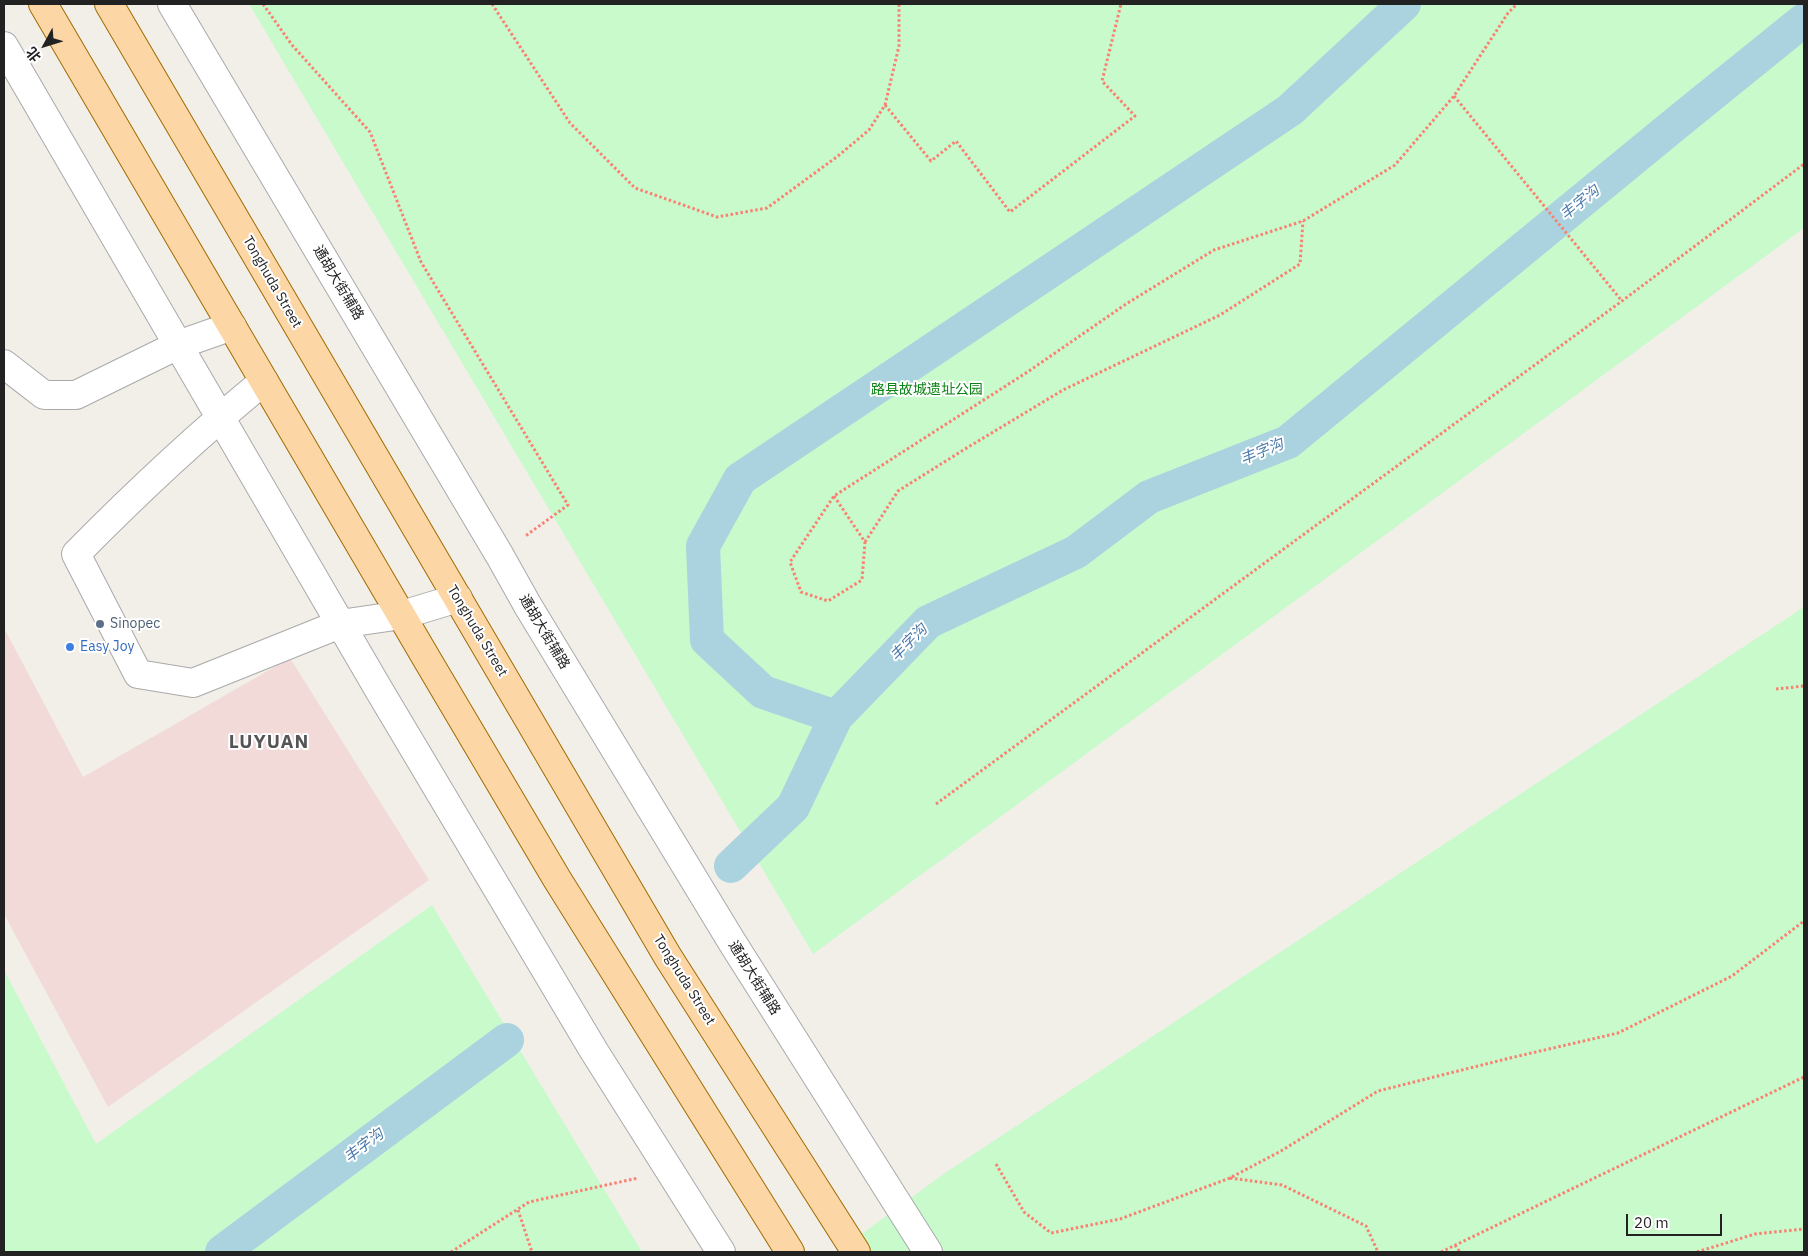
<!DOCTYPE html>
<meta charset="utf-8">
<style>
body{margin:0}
#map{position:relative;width:1808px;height:1256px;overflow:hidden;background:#f2efe9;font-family:"IBM Plex Sans","Noto Sans SC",sans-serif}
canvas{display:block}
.frame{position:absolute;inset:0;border:5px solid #222;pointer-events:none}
.north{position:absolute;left:20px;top:20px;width:50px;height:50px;-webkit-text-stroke:4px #fff;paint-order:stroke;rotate:231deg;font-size:14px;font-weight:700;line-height:20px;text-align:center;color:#222}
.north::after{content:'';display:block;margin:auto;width:18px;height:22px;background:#222;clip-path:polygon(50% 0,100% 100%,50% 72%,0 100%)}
.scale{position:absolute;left:1626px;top:1214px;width:96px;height:22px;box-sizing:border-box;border:2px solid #222;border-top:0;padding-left:6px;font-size:15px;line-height:18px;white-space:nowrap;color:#222;-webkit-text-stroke:4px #fff;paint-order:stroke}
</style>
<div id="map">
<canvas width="1808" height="1256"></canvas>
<div class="frame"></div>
<div class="north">北</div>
<div class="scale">20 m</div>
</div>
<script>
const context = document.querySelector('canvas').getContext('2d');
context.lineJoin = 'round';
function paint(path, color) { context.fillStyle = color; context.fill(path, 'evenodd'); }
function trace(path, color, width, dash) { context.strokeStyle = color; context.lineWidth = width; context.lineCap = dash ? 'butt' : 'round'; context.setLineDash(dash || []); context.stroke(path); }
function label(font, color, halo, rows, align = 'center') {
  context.font = font + ' "IBM Plex Sans","Noto Sans SC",sans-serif'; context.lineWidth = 4; context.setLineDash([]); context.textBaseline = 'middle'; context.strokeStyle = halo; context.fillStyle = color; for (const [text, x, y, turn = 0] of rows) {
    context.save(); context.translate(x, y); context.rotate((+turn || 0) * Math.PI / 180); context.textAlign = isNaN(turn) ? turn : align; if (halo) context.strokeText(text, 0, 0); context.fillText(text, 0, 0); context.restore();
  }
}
const commercial = new Path2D(`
 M4 628 83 777 290 658 429 880 108 1107 4 914Z`);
const park = new Path2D(`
 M249 4H1804V228L813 954Z
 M1804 607V1252H837L945 1173Z
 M432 905 642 1252H4V970L96 1144Z`);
const canal = new Path2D(`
 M836 717 763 692 707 640 703 546 740 479 1290 110 1404 4
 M731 866 793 807 836 717 928 622 1076 552 1149 497 1288 442 1679 121 1804 20
 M222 1252 507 1040`);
const path = new Path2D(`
 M263 4 292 45 370 132 421 262 568 505 524 537
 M492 4 570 123 635 188 717 217 767 208 838 156 869 130 885 105 899 46V4
 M1454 96 1622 301
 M885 105 931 161 956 141 1010 212 1135 116 1102 81 1121 4
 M834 496 865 542 862 580 828 601 801 592 790 562 834 496 1029 371 1126 304 1214 250 1303 221 1395 165 1454 96 1508 13 1517 4
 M865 542 898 491 965 449 1063 390 1220 315 1300 264 1303 221
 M1776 689 1804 686
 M936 804 1622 301 1804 164
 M996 1164 1024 1212 1051 1233 1120 1219 1230 1178 1281 1151 1378 1091 1510 1058 1618 1033 1732 976 1804 921
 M1230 1178 1282 1185 1366 1226 1378 1252
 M518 1210 532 1252
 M1455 1245 1460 1252
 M451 1252 529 1202 638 1178
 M1441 1252 1804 1077
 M1697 1252 1755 1234 1804 1229`);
const minor = new Path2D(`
 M172 4 500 556 528 606 732 942 928 1252
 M4 46 379 690 594 1051 721 1252
 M4 364 44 395H76L178 345 232 326
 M264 381C198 435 136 493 76 554L138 674 193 683 340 624 402 615 458 598`);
const major = new Path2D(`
 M43 4 428 661 557 879 790 1252
 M109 4 668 957 856 1252`);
const markers = [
 [100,624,5,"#5c6f8a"],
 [70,647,5,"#3f7fe0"]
];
const streetNames = [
 ["Tonghuda Street",272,282,60],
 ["通胡大街辅路",338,283,59],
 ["Tonghuda Street",477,631,59],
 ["通胡大街辅路",544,632,59],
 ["通胡大街辅路",754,978,58],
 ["Tonghuda Street",684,980,58]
];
const parkNames = [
 ["路县故城遗址公园",927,390]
];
const serviceNames = [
 ["Sinopec",110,624]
];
const shopNames = [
 ["Easy Joy",80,647]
];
const waterNames = [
 ["丰字沟",1580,203,-39],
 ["丰字沟",1262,452,-22],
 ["丰字沟",909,643,-45],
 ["丰字沟",364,1146,-37]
];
const districtNames = [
 ["LUYUAN",269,743]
];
paint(commercial, '#f2dad9');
paint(park, '#c8facc');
trace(canal, '#aad3df', 34);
trace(minor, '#a9a9a9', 30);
trace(major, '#a06b00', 30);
trace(path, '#fa8072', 3, [2.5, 2.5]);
trace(minor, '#fff', 28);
trace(major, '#fcd6a4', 28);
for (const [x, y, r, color] of markers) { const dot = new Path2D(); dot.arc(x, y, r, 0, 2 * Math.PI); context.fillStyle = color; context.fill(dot); trace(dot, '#fff', 2); }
label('14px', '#222', '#fff', streetNames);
label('14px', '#0c8416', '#fff', parkNames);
label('14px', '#4e5e75', '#fff', serviceNames, 'left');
label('14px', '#366cbe', '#fff', shopNames, 'left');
label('italic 15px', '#4a7aab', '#fff', waterNames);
context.letterSpacing = '1px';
label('bold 19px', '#555', '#fff', districtNames);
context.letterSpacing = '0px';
</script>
